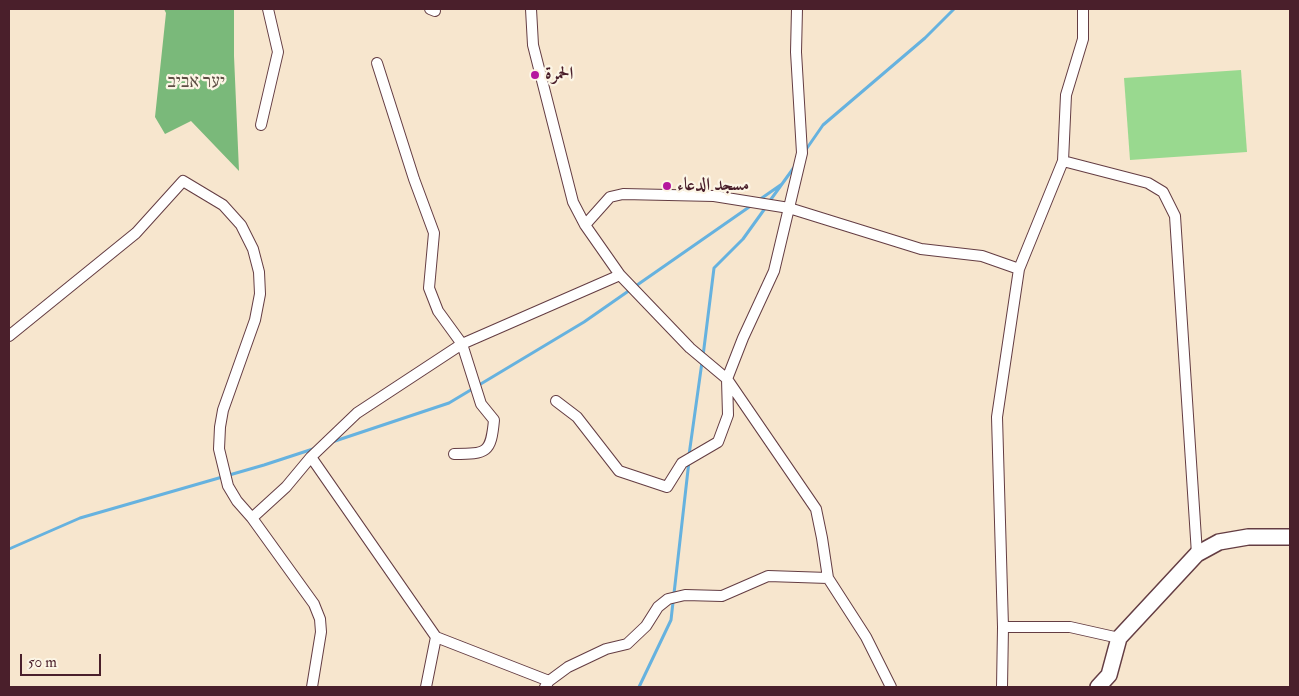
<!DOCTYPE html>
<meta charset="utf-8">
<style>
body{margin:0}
#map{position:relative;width:1299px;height:696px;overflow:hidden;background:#f7e6ce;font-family:"IM FELL Double Pica",serif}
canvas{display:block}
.frame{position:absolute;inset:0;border:10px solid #4a1f2b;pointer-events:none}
.scale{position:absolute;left:20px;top:654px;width:81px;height:22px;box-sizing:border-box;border:2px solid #4a1f2b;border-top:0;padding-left:6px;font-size:15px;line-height:18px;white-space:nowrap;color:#4a1f2b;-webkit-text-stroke:4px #fcf5e5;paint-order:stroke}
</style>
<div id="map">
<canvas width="1299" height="696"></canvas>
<div class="frame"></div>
<div class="scale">50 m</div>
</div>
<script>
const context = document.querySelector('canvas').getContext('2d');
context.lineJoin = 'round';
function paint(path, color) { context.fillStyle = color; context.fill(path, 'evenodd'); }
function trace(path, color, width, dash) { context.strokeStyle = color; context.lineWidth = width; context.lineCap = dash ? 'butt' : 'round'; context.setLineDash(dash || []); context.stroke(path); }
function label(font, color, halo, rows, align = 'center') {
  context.font = font + ' "IM FELL Double Pica",Amiri,"Frank Ruhl Libre",serif'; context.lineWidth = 4.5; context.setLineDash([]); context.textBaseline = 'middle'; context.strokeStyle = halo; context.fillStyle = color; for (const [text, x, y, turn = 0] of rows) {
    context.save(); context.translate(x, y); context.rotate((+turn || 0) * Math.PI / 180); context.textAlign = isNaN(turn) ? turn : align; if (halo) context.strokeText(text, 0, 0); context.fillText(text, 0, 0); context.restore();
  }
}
const green = new Path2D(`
 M1241 70 1247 152 1130 160 1124 78Z`);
const forest = new Path2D(`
 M164 9H234V56L239 171 191 121 165 134 155 117 166 13Z`);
const stream = new Path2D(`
 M805 151 823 125 925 38 954 9
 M759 200 782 184
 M769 202 795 166
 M703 356 714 268 743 239 766 207
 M332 442 449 403 584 322 752 205
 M689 455 702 362
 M9 549 80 518 264 465 316 448
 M639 687 671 620 689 461`);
const street = new Path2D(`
 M430 9 435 11
 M531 9 533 45 573 202 585 225 620 275 690 348 727 379 816 509 822 538 828 578 866 637 891 687
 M377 63 414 179 434 233 429 288 438 311 462 344 481 404 494 420C491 453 487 454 454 454
 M261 125 278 52 268 9
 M1063 161 1148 183 1163 192 1175 216 1197 554
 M585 225 610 197 623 194 714 196 789 208 921 249 982 256 1019 269
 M9 336 136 233 183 181 223 205 241 225 253 249 259 272 260 294 255 320 223 410 220 427 219 449 228 486 237 501 252 518 314 604 320 619 321 632 312 687
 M556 401 577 417 619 471 667 487 682 463 718 442 728 415 727 379 743 338 774 271 802 153 796 52 797 9
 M311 457 436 637 549 681
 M252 518 286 487 311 457 357 413 462 344 620 275
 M1003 627H1070L1119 638
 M426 687 436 637
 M545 687 549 681 568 667 606 649 627 644 646 626 658 607 668 599 685 595 722 596 768 576 828 578
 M1002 687 1003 627 997 417 1019 269 1063 161 1066 95 1083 39V9`);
const secondary = new Path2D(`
 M1098 687 1109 675 1119 638 1197 554 1219 542 1248 537H1290`);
const markers = [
 [535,75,5,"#b5179e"],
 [667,186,5,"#b5179e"]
];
const poiNames = [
 ["الحمرة",545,75],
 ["مسجد الدعاء",677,186]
];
const parkNames = [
 ["יער אביב",196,83]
];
paint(green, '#99d98f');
paint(forest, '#7ab97a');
trace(stream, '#66b2df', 3);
trace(street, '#643d43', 12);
trace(secondary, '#643d43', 18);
trace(street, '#fff', 10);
trace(secondary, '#fff', 15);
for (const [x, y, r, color] of markers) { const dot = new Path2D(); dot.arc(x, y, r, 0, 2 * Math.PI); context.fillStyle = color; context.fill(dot); trace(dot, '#fcf5e5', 2); }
label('bold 18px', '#4a1f2b', '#fcf5e5', poiNames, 'left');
label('18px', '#5e4e44', '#fcf5e5', parkNames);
</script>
